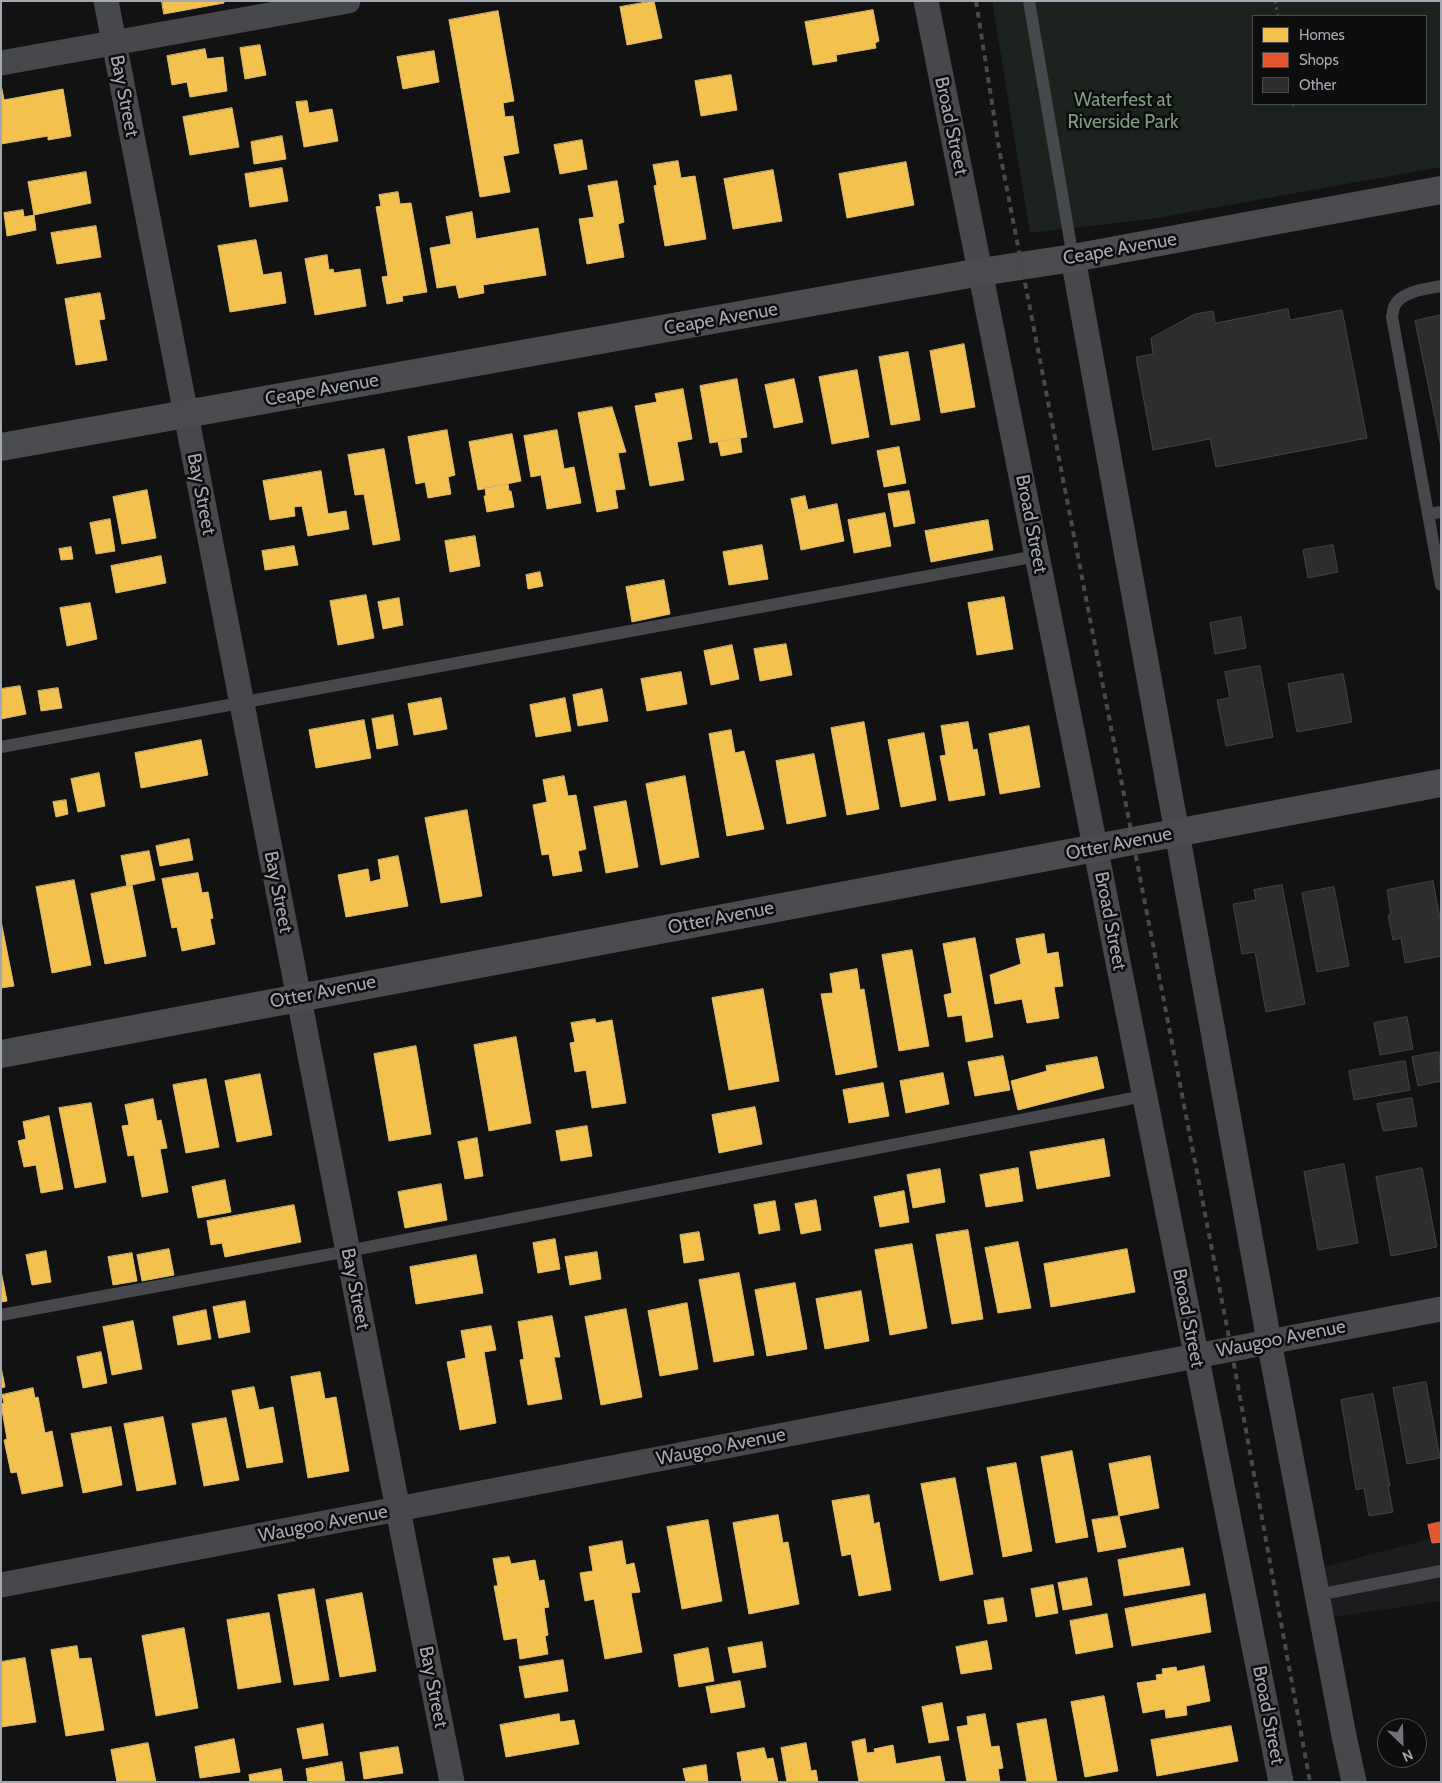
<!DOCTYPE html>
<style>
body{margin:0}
#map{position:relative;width:1442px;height:1783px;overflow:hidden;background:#121212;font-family:Cabin,sans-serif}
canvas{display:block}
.frame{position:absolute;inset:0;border:2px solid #a4a8b2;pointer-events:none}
.legend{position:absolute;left:1252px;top:15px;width:175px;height:90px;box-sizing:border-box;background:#0d0d0e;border:1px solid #494b50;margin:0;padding:6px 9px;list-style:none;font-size:15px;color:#a4a8b2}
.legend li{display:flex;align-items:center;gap:10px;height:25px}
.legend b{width:25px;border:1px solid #494b50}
.north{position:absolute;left:1377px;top:1718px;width:50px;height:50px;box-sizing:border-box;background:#0d0d0e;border:1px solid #494b50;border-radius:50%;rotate:156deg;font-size:14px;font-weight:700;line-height:20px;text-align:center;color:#a4a8b2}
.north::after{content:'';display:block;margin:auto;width:18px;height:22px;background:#71747a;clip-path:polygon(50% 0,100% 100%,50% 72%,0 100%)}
</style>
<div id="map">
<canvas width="1442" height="1783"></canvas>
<div class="frame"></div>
<ul class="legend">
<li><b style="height:14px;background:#f2c14e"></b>Homes</li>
<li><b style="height:14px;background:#e4572e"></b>Shops</li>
<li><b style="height:14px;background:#2d2d2e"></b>Other</li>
</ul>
<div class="north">N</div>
</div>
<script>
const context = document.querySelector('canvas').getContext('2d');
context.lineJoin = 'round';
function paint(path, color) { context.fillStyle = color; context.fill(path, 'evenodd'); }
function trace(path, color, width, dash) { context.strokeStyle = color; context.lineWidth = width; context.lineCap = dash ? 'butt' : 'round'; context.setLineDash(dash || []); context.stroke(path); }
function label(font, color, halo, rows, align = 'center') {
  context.font = font + ' Cabin,sans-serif'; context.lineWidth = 5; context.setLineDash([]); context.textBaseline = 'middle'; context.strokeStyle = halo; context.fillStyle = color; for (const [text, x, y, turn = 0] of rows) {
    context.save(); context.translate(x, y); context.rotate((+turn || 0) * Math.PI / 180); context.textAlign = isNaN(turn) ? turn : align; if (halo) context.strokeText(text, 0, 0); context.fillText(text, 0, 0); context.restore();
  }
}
const built = new Path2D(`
 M1441 1536V1601L1321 1619 1312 1570Z`);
const green = new Path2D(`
 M992 1H1441V167L1151 219 1030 233ZM1253 16H1426V104H1253Z`);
const homes = new Path2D(`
 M162 1H224V3L164 14Z
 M654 1 662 38 627 45 620 7Z
 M873 10 879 41 875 43 876 48 836 55 837 61 813 65 805 22Z
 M498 11 514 101 503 103 505 117 513 116 519 153 503 156 510 192 480 197 449 20Z
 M260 45 266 75 245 79 240 48Z
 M205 49 207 59 223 57 227 91 190 97 187 82 172 85 167 56Z
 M434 51 439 82 403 89 397 57Z
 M731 75 737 110 701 116 695 81Z
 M1 84 4 100 63 89 71 136 48 140V136L1 144Z
 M307 101 309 113 332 109 338 141 304 147 296 102Z
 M232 108 239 147 190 155 183 117Z
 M282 136 286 159 254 164 251 142Z
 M582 140 587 169 560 174 554 145Z
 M678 161 681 178 695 176 706 239 665 246 654 186 657 185 653 165Z
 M906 162 914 205 847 218 839 174Z
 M282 168 288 201 250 207 245 174Z
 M773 170 782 221 733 229 724 179Z
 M86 172 91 203 34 215 28 182Z
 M617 181 624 222 618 224 624 257 587 264 579 219 594 217 588 186Z
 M398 192 400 204 411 203 427 292 402 296 403 301 387 304 382 277 388 276 376 207 381 206 379 195Z
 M23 210 24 217 34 215 36 230 7 236 4 213Z
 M472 212 476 239 538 228 546 275 483 285 484 293 459 298 456 285 437 288 430 248 451 244 446 217Z
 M96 226 101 257 57 264 51 233Z
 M256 240 263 275 281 272 286 303 230 312 218 246Z
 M327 255 329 270 333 269 334 273 360 269 366 306 315 315 305 259Z
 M100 293 105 319 99 320 107 360 76 365 65 299Z
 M964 344 975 407 941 413 930 351Z
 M908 352 920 420 891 425 879 357Z
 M857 370 869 437 832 444 819 377Z
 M737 379 747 437 710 443 700 386Z
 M794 379 803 422 774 428 765 385Z
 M683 389 692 439 677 442 684 480 650 486 635 406 657 402 655 394Z
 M612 407 626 452 618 453 625 489 615 490 618 508 597 512 578 413Z
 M447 430 455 475 448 477 451 494 428 498 425 482 416 484 408 437Z
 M557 430 564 469 574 467 581 503 547 509 541 475 531 477 524 436Z
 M512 434 521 481 478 490 469 442Z
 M740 438 742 452 721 456 718 442Z
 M899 447 906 483 884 487 877 451Z
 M384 449 400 540 373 545 364 494 355 495 348 455Z
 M321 471 328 514 346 511 349 529 308 536 302 506 294 507 295 516 270 520 263 481Z
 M508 484 509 491H511L514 507 487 512 484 496H486L485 488Z
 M147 490 156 538 122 544 113 497Z
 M909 491 915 523 894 527 888 494Z
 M805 496 808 510 794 513 791 499Z
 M837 504 844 541 801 550 794 513Z
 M885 513 891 546 854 553 848 520Z
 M110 519 115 551 96 554 90 523Z
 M988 520 993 550 931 562 925 531Z
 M475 536 480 566 450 572 445 541Z
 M762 545 768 579 729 585 723 552Z
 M294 546 298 565 265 570 262 551Z
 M71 547 73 559 61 560 59 549Z
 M161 556 166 583 116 593 111 566Z
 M540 572 543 586 528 589 526 575Z
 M664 580 670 614 632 622 626 587Z
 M366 595 374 638 338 645 330 601Z
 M1004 597 1013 649 977 655 968 603Z
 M399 598 403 625 383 629 378 602Z
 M90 603 97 639 67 646 60 608Z
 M786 644 792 675 760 681 754 649Z
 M732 645 739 679 711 685 704 651Z
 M681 672 687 704 647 711 641 679Z
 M20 686 26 714 1 719V689Z
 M58 688 62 708 41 711 38 691Z
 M602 689 608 721 578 726 573 695Z
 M441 698 447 729 414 735 408 704Z
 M565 698 571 731 536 737 530 705Z
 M393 715 398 745 377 749 372 719Z
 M364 720 371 758 316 768 309 730Z
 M864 722 879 809 847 815 831 728Z
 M968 722 973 750 977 749 985 795 949 801 940 756 946 755 941 726Z
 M1029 726 1040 787 1000 794 989 734Z
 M731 730 735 753 744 751 764 829 727 836 709 734Z
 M924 733 936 800 901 807 888 740Z
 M201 740 208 775 141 788 135 753Z
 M814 754 826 816 787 824 776 761Z
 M99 773 105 806 78 812 71 779Z
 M564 776 568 796 576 795 586 849 578 851 582 871 553 876 549 854 542 855 533 805 547 802 543 780Z
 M685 776 699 857 661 865 646 784Z
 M66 800 68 814 56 817 53 802Z
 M626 801 638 867 606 873 594 807Z
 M467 810 482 896 441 903 425 818Z
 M189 839 193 860 160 866 156 846Z
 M149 851 155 880 127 886 121 856Z
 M398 856 408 906 346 917 338 875 368 869 370 882 381 879 378 860Z
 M198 873 202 893 208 892 213 918 210 919 215 944 182 951 177 927 172 928 162 879Z
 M74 880 91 965 52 973 36 887Z
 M132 885 146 956 105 964 91 894Z
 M1 921 14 986 1 988Z
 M1044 934 1047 954 1058 952 1063 986 1054 987 1059 1018 1027 1023 1022 999 995 1004 990 975 1021 964 1016 939Z
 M975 938 993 1037 966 1042 962 1015 948 1017 944 995 952 993 943 944Z
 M912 950 929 1046 899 1051 882 955Z
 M857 969 860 990 864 989 877 1067 836 1075 821 994 833 993 830 974Z
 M763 989 779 1081 729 1090 712 998Z
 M595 1019 596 1023 612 1020 626 1103 592 1108 586 1070 575 1072 570 1043 575 1042 571 1023Z
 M516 1037 531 1123 489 1131 474 1045Z
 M416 1046 431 1134 389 1141 374 1054Z
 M1003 1056 1010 1090 975 1096 968 1062Z
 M1097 1057 1104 1088 1018 1110 1011 1081 1047 1071 1046 1066Z
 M943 1073 949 1104 906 1113 900 1081Z
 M260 1074 272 1135 237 1142 225 1081Z
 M206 1079 219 1147 186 1153 173 1085Z
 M883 1083 889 1116 849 1123 843 1090Z
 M153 1099 157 1121 161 1120 167 1148 160 1149 168 1192 142 1197 134 1155 128 1156 122 1126 129 1125 125 1105Z
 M91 1103 106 1182 75 1188 59 1108Z
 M755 1107 762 1144 719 1153 712 1115Z
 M49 1116 63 1189 41 1193 36 1165 24 1167 18 1141 26 1139 23 1122Z
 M587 1126 592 1156 561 1161 556 1131Z
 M477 1138 483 1176 465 1179 458 1142Z
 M1104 1139 1110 1176 1037 1189 1030 1152Z
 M1018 1168 1023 1201 986 1207 980 1175Z
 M940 1169 945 1202 913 1208 907 1175Z
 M225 1180 231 1212 198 1218 192 1187Z
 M441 1184 447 1220 405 1228 398 1192Z
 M904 1191 909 1222 880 1227 874 1197Z
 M816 1200 821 1230 801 1234 795 1204Z
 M775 1201 780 1230 759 1234 754 1205Z
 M294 1205 301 1242 225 1257 222 1243 211 1245 207 1221Z
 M968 1230 983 1319 952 1324 936 1235Z
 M699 1232 704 1260 684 1263 680 1235Z
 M555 1239 560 1269 538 1273 533 1243Z
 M1018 1242 1031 1308 998 1313 985 1248Z
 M912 1244 927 1328 890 1335 875 1250Z
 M169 1249 174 1275 142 1281 137 1255Z
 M1127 1249 1135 1292 1051 1307 1044 1264Z
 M46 1251 51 1282 32 1285 26 1255Z
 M597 1252 601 1279 570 1285 565 1257Z
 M132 1253 137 1281 113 1285 108 1257Z
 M476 1255 483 1293 416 1304 410 1267Z
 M1 1271 7 1301 1 1302Z
 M739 1273 754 1355 714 1362 699 1280Z
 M795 1283 807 1349 767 1356 755 1290Z
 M861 1291 869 1341 825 1349 816 1299Z
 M245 1301 250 1332 219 1338 213 1307Z
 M687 1303 698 1369 660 1376 648 1311Z
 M626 1309 642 1397 601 1405 585 1317Z
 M206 1310 211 1339 178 1345 173 1317Z
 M552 1316 560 1357H554L562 1399 528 1405 520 1360 524 1359 518 1322Z
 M133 1321 142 1369 112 1375 103 1327Z
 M491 1326 496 1350 484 1352 496 1423 460 1430 447 1362 466 1358 461 1331Z
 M101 1352 107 1383 83 1388 77 1357Z
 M1 1367 5 1387 1 1388Z
 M320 1372 325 1399 336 1397 349 1471 308 1478 291 1377Z
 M254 1387 259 1410 273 1407 283 1462 247 1468 232 1391Z
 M33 1388 35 1398 38 1397 45 1433 52 1431 63 1486 22 1494 17 1472 11 1473 4 1440 7 1439 1 1404 4 1403 2 1395Z
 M163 1417 176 1484 137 1491 124 1424Z
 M226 1418 239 1480 204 1486 192 1424Z
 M111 1427 122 1485 83 1493 71 1434Z
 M1072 1451 1088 1537 1056 1543 1041 1457Z
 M1150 1456 1159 1508 1119 1516 1109 1464Z
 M1016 1463 1032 1551 1003 1557 987 1468Z
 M955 1478 973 1574 940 1581 921 1484Z
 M869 1495 874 1524 879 1522 891 1590 859 1596 851 1554 842 1556 832 1501Z
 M778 1515 783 1543 788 1542 799 1604 749 1614 733 1523Z
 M1119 1516 1126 1547 1098 1552 1092 1520Z
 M708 1520 722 1601 682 1609 667 1527Z
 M622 1541 626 1565 634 1563 640 1592 631 1593 642 1652 605 1659 594 1599 585 1601 580 1573 593 1571 589 1547Z
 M1183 1548 1190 1585 1124 1596 1118 1560Z
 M509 1557 511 1564 535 1560 539 1581 544 1580 549 1607 544 1608 548 1635 545 1636 548 1654 520 1659 517 1638 504 1640 494 1586H498L493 1559Z
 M1087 1578 1092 1605 1063 1610 1058 1583Z
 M1053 1585 1058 1613 1036 1617 1031 1589Z
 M314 1589 329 1680 294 1685 278 1595Z
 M362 1593 376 1671 340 1677 326 1600Z
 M1205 1594 1211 1632 1132 1646 1125 1609Z
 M1003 1598 1007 1621 988 1624 984 1601Z
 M269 1613 281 1682 238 1689 227 1620Z
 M1107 1614 1113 1647 1076 1654 1070 1621Z
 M184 1628 198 1708 156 1716 142 1636Z
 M987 1641 992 1669 961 1674 956 1647Z
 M762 1642 766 1667 733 1673 728 1648Z
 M77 1646 79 1659 91 1658 104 1730 66 1736 51 1650Z
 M708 1648 714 1681 679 1687 674 1655Z
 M25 1658 36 1722 1 1727V1662Z
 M563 1660 568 1691 525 1698 519 1667Z
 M1204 1666 1210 1701 1186 1706 1187 1715 1166 1718 1165 1709 1143 1713 1137 1683 1157 1680 1156 1675 1163 1674 1162 1669 1176 1667 1177 1671Z
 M740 1681 745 1707 711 1713 706 1687Z
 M1104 1696 1118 1771 1085 1777 1071 1702Z
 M942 1703 949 1740 929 1743 922 1707Z
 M559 1714 560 1722 574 1720 579 1744 506 1757 500 1725Z
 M985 1714 991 1747 999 1746 1003 1768 998 1769 1000 1782H967L957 1727 968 1725 967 1717Z
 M1046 1719 1057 1782H1027L1017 1724Z
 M323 1724 328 1755 303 1759 297 1729Z
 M1231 1726 1238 1761 1157 1776 1151 1740Z
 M234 1739 240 1772 200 1778 195 1747Z
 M865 1739 867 1753 875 1752 874 1749 893 1745 896 1764 940 1756 945 1782H859L852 1742Z
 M148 1743 156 1782H117L111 1750Z
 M806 1743 811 1771 816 1770 818 1782H787L781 1748Z
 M398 1747 403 1773 364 1779 360 1753Z
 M764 1748 767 1759 773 1758 778 1782H742L737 1753Z
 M342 1762 345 1782H308L306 1769Z
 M706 1765 708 1782H686L683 1769Z
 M281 1769 283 1782H250L249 1775Z`);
const shops = new Path2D(`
 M1441 1522V1542L1432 1543 1428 1525Z`);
const building = new Path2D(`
 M1288 309 1290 320 1342 310 1367 438 1216 467 1210 439 1153 450 1136 357 1153 354 1151 338 1195 314 1213 311 1215 323Z
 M1441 315V447L1415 321Z
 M1333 545 1338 572 1308 578 1303 550Z
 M1241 617 1246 648 1215 654 1210 623Z
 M1260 666 1273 737 1226 746 1217 700 1230 698 1225 672Z
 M1343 674 1352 722 1297 732 1288 684Z
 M1433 881 1441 924V956L1405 963 1401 938 1393 940 1388 915H1391L1387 890Z
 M1282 885 1305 1004 1266 1012 1255 952 1242 954 1233 904 1256 900 1254 890Z
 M1334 887 1349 966 1317 972 1302 893Z
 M1407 1017 1413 1049 1380 1055 1374 1023Z
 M1439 1052 1441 1081 1418 1086 1412 1057Z
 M1405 1061 1410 1090 1354 1100 1349 1071Z
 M1412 1098 1417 1126 1383 1131 1377 1104Z
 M1344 1164 1358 1243 1318 1250 1304 1172Z
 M1422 1168 1437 1247 1391 1256 1376 1177Z
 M1426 1382 1440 1458 1407 1464 1393 1388Z
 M1373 1394 1390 1486H1388L1393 1512 1369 1516 1364 1488 1356 1490 1341 1400Z`);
const path = new Path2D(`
 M1275 1 1278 16
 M1293 104V106`);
const lane = new Path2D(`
 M1029 1 1073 258
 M1441 286C1427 289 1402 291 1395 305 1393 308 1393 313 1392 317L1441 585
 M1428 514 1441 512
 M1 747 1037 556
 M1 1315 348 1251 1144 1096
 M1317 1595 1441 1571`);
const street = new Path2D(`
 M106 1 398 1510 452 1782
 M926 1C1047 594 1161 1189 1281 1782
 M1 63 348 1
 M1073 258 1269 1341 1344 1736 1354 1782
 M1 1585 1441 1309`);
const secondary = new Path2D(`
 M1 447 981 272 1073 258 1441 190
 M1 1054 1441 783`);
const rail = new Path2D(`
 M976 1 999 148 1231 1348 1310 1782`);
const streetNames = [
 ["Bay Street",124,96,79],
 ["Broad Street",951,126,78],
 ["Ceape Avenue",1120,249,-10],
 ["Ceape Avenue",721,319,-10],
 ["Ceape Avenue",322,390,-10],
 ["Bay Street",201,494,79],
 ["Broad Street",1031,524,79],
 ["Otter Avenue",1119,844,-11],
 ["Bay Street",278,892,79],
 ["Otter Avenue",721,918,-11],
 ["Broad Street",1110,921,79],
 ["Otter Avenue",323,992,-11],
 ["Bay Street",355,1289,79],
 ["Broad Street",1188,1318,79],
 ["Waugoo Avenue",1281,1339,-11],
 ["Waugoo Avenue",721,1447,-11],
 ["Waugoo Avenue",323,1524,-11],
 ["Bay Street",433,1687,79],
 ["Broad Street",1268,1715,79]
];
const parkNames = [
 ["Waterfest at",1123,100],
 ["Riverside Park",1123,122]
];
paint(built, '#1c1c1e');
paint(green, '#1c221d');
paint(homes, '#f2c14e');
trace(homes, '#dbba6c', 1);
paint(shops, '#e4572e');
trace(shops, '#d16f56', 1);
paint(building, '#2d2d2e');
trace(building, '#424345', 1);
trace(path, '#48494c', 3, [2.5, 4]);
trace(lane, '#46484b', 12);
trace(street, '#46484b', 25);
trace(secondary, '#4a4c4f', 28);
trace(rail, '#48494b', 4, [6, 5]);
label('19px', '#a4a8b2', '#0d0d0e', streetNames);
label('19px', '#7d9b80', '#0d0d0e', parkNames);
</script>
